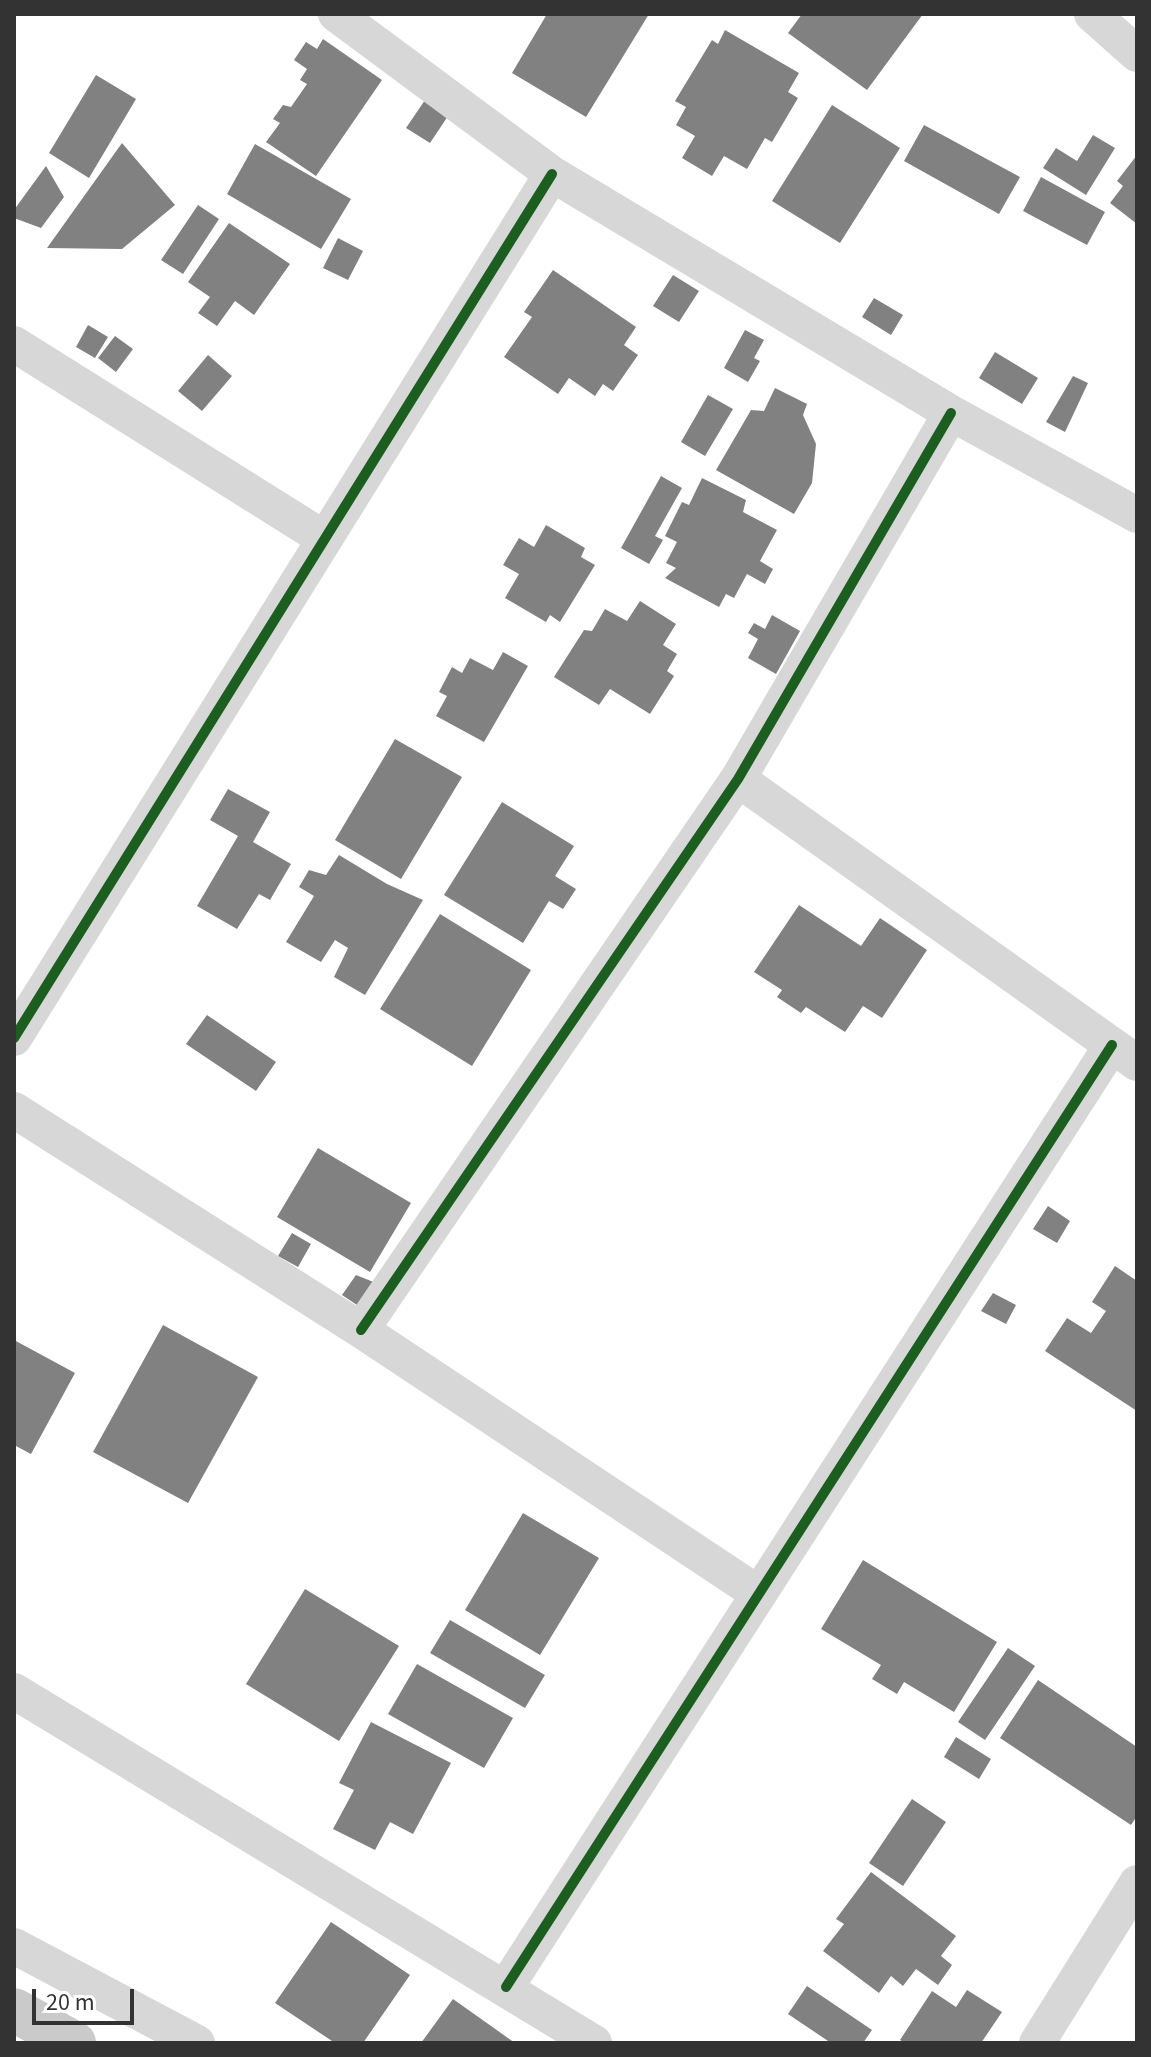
<!DOCTYPE html>
<style>
body{margin:0}
#map{position:relative;width:1151px;height:2057px;overflow:hidden;background:#fff;font-family:"Source Sans 3",sans-serif}
canvas{display:block}
.frame{position:absolute;inset:0;border:16px solid #333;pointer-events:none}
.scale{position:absolute;left:32px;top:1989px;width:102px;height:36px;box-sizing:border-box;border:4px solid #333;border-top:0;padding-left:10px;font-size:24px;line-height:28px;white-space:nowrap;color:#333;-webkit-text-stroke:6px #fff;paint-order:stroke}
</style>
<div id="map">
<canvas width="1151" height="2057"></canvas>
<div class="frame"></div>
<div class="scale">20 m</div>
</div>
<script>
const context = document.querySelector('canvas').getContext('2d');
context.lineJoin = 'round';
function paint(path, color) { context.fillStyle = color; context.fill(path, 'evenodd'); }
function trace(path, color, width, dash) { context.strokeStyle = color; context.lineWidth = width; context.lineCap = dash ? 'butt' : 'round'; context.setLineDash(dash || []); context.stroke(path); }
const building = new Path2D(`
 M547 14H649L586 117 512 73Z
 M802 14H923L867 90 788 33Z
 M725 30 799 73 788 92 798 98 772 142 765 138 747 169 724 156 712 176 682 158 695 136 676 125 686 107 675 101 712 40 718 44Z
 M323 39 382 80 316 176 266 142 280 123 273 119 283 105 291 107 307 84 300 80 307 69 294 60 306 42 317 49Z
 M96 75 136 99 89 178 49 153Z
 M425 100 448 116 430 143 406 128Z
 M832 105 900 148 840 243 772 201Z
 M924 125 1020 177 999 214 904 161Z
 M1093 135 1115 148 1086 195 1043 168 1056 148 1077 161Z
 M122 143 175 205 122 249 47 248Z
 M255 144 351 199 321 249 227 194Z
 M1137 155V224L1110 203 1123 186 1117 181Z
 M46 166 64 197 41 228 14 218V210Z
 M1041 177 1105 212 1087 245 1023 211Z
 M198 205 219 219 183 274 161 260Z
 M229 223 290 264 254 315 235 301 217 326 198 313 210 297 188 282Z
 M338 238 363 251 348 280 323 268Z
 M553 270 636 327 624 345 638 355 613 391 603 384 595 396 569 378 558 394 504 357 532 317 524 312Z
 M673 275 699 291 679 322 653 306Z
 M874 298 903 315 891 335 862 317Z
 M88 325 108 337 95 358 76 347Z
 M745 330 764 340 754 358 760 361 748 382 724 368Z
 M115 336 133 349 116 372 98 358Z
 M995 352 1038 378 1022 404 979 378Z
 M208 355 232 376 202 411 178 391Z
 M1073 376 1088 383 1065 432 1046 422Z
 M775 388 807 404 803 415 816 444 812 483 794 514 716 470 751 410 764 411Z
 M708 395 733 409 705 456 681 442Z
 M661 476 682 488 655 536 663 540 649 564 621 548Z
 M702 478 746 500 743 512 777 530 760 561 773 569 765 584 747 574 734 598 726 594 719 607 665 578 676 568 666 563 677 542 665 536 682 502 689 505Z
 M546 525 585 548 581 557 595 565 560 622 550 615 546 622 505 598 519 574 503 565 519 538 534 547Z
 M640 601 676 624 663 645 677 654 667 671 674 676 650 714 610 689 599 705 554 677 584 630 592 631 605 609 627 621Z
 M772 615 800 631 776 674 748 658 758 639 748 633 754 623 765 629Z
 M503 652 528 666 484 742 436 716 447 696 439 692 452 667 462 673 470 658 493 670Z
 M395 739 462 777 401 879 335 840Z
 M228 789 270 812 253 842 291 864 270 900 259 894 237 929 197 906 238 836 210 820Z
 M502 802 574 846 555 876 576 889 563 909 549 901 523 943 444 895Z
 M339 855 387 884 423 900 365 995 334 977 348 948 335 940 321 962 286 942 314 896 299 887 309 870 326 875Z
 M799 905 861 946 880 918 927 950 882 1018 863 1006 845 1032 806 1007 801 1013 777 997 782 990 754 972Z
 M440 914 531 970 472 1066 380 1009Z
 M207 1015 276 1062 256 1091 186 1044Z
 M318 1148 411 1203 370 1272 277 1217Z
 M1048 1206 1070 1221 1057 1243 1033 1229Z
 M292 1233 311 1244 298 1267 278 1256Z
 M1115 1266 1137 1281V1411L1045 1351 1067 1318 1091 1333 1106 1311 1092 1302Z
 M356 1275 376 1283 360 1307 342 1295Z
 M993 1293 1016 1305 1006 1324 981 1311Z
 M163 1325 258 1377 188 1503 93 1452Z
 M14 1340 75 1373 31 1454 14 1445Z
 M523 1513 599 1558 540 1655 465 1610Z
 M863 1560 997 1642 954 1712 904 1682 897 1694 872 1679 881 1665 821 1629Z
 M305 1589 399 1646 339 1741 246 1684Z
 M450 1620 545 1675 525 1708 430 1653Z
 M1008 1648 1035 1666 985 1740 958 1722Z
 M417 1664 513 1718 484 1768 388 1714Z
 M1038 1680 1137 1747V1816L1131 1825 1000 1738Z
 M371 1722 451 1763 413 1834 390 1822 375 1850 333 1829 354 1790 339 1783Z
 M956 1737 991 1759 979 1779 944 1757Z
 M912 1799 946 1822 903 1886 869 1863Z
 M871 1872 956 1936 941 1956 952 1965 938 1985 916 1969 903 1986 891 1976 879 1993 823 1951 844 1924 836 1919Z
 M331 1922 410 1975 363 2043H335L275 2003Z
 M807 1986 872 2030 863 2043H831L788 2014Z
 M967 1990 1002 2012 981 2043H905L900 2040 932 1991 956 2007Z
 M453 1999 515 2043H421Z`);
const street = new Path2D(`
 M336 14 552 174 951 413 1137 515
 M1092 14 1137 54
 M14 344 325 539
 M738 779 1137 1063
 M14 1038 552 174
 M14 1110 361 1330 759 1594
 M361 1330 738 779 951 413
 M14 1691 594 2043
 M14 1946 197 2043
 M506 1987 1112 1045
 M1037 2043 1137 1883`);
const primary = new Path2D(`
 M14 2010 74 2043`);
const cycleway = new Path2D(`
 M14 1038 552 174
 M361 1330 738 779 951 413
 M506 1987 1112 1045`);
paint(building, '#818181');
trace(street, '#d7d7d7', 36);
trace(primary, '#cacaca', 44);
trace(cycleway, '#1b5e20', 10);
</script>
